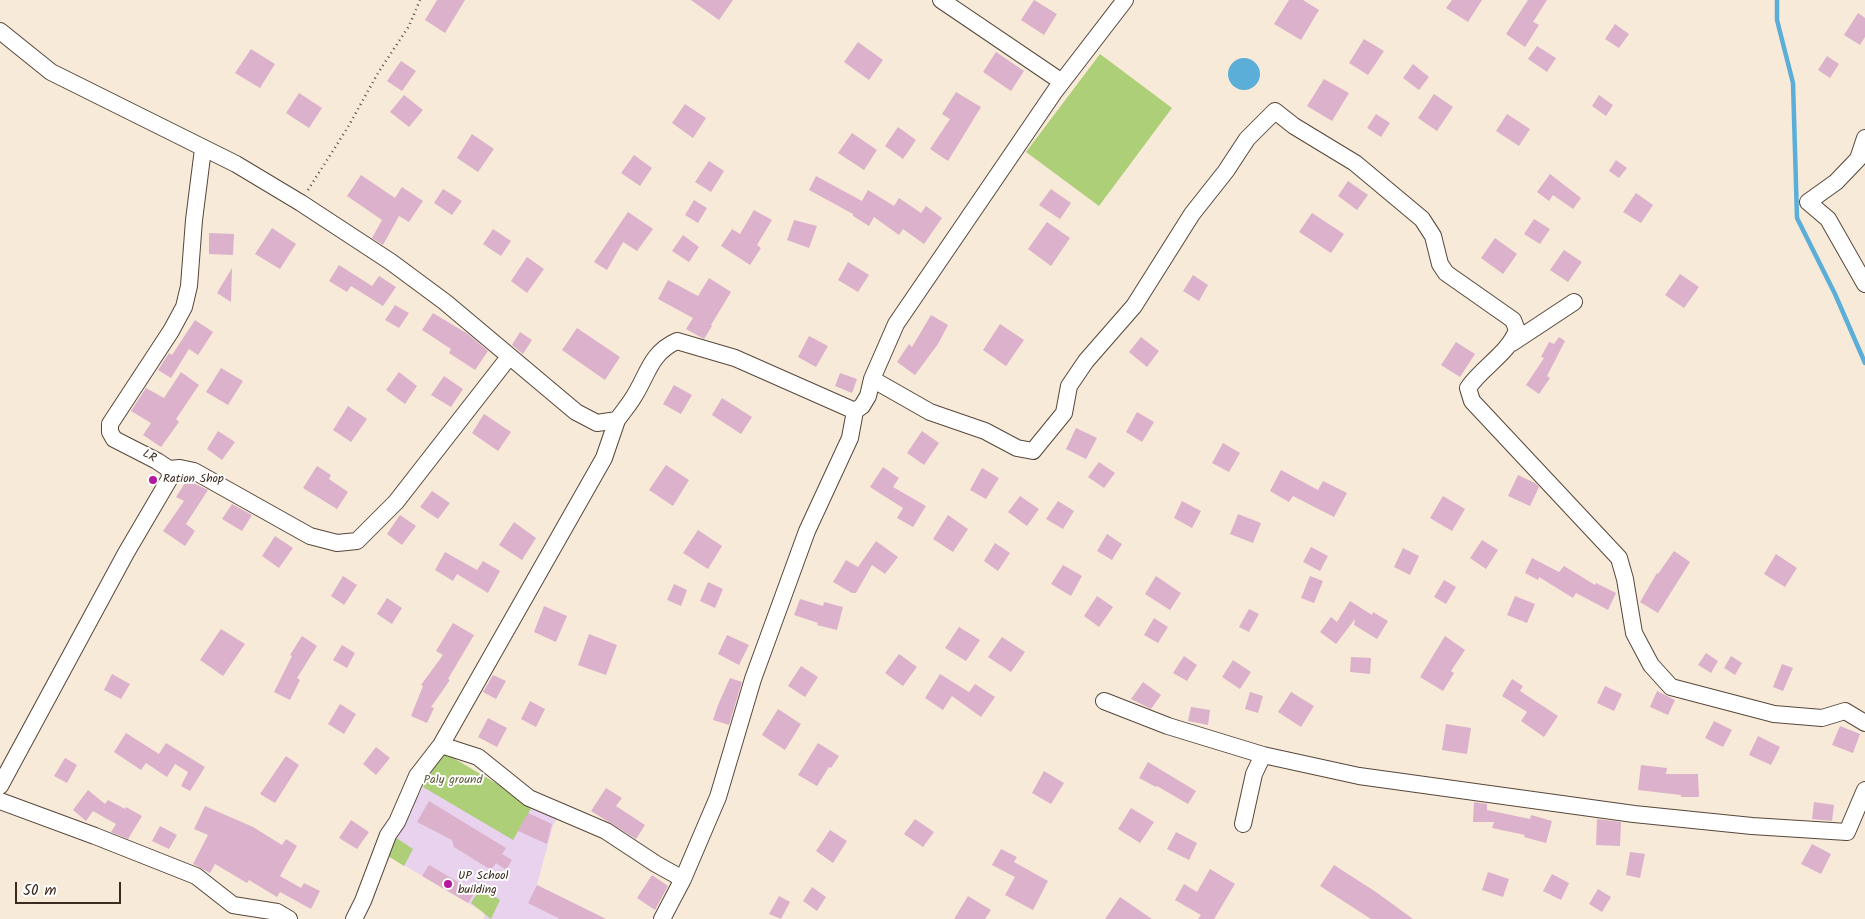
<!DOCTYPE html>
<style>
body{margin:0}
#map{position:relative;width:1865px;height:919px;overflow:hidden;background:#f8ead8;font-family:Kalam,sans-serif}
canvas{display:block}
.scale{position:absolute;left:15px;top:882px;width:106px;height:22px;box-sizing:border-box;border:2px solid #3b2a1e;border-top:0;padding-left:6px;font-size:15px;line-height:18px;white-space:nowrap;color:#3b2a1e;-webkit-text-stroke:4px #fff;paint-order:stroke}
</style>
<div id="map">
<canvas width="1865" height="919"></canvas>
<div class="scale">50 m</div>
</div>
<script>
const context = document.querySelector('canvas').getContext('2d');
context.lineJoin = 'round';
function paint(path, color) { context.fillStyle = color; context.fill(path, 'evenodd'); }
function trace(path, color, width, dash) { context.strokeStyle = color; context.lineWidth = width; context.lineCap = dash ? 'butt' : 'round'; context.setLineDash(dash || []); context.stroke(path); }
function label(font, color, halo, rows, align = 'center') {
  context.font = font + ' Kalam,sans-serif'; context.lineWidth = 4; context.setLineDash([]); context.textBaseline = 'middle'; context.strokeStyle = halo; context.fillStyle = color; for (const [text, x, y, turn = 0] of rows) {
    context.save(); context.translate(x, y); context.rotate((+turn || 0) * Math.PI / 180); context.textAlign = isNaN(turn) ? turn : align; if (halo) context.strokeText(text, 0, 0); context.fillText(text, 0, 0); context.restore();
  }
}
const built = new Path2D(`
 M443 752 527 802 558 818 553 825 537 885 606 919H484L485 913 385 854Z`);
const green = new Path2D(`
 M1100 54 1172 108 1099 206 1026 152Z
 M443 752 533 805 513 840 423 787Z
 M395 837 413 849 404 866 385 854Z
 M481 887 500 900 491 919 471 903Z`);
const water = new Path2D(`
 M1228 74a16 16 0 1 1 32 0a16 16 0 1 1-32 0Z`);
const stream = new Path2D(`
 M1777 0V20L1793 83 1797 218 1835 294 1865 363`);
const building = new Path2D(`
 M437 0H465L445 33 425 20Z
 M691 0H733L719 20Z
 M1034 0 1057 14 1044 35 1021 20Z
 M1289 0H1303L1319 10 1301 40 1274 24Z
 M1452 0H1482L1468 22 1446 8Z
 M1528 0H1547L1533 22 1539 25 1525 47 1506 34Z
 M1858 13 1865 18V37L1860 45 1844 35Z
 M1615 24 1629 34 1619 48 1605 39Z
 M1364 39 1384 51 1368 75 1349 63Z
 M858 42 883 60 869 80 844 62Z
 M1537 46 1556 58 1547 72 1528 59Z
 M251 49 275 64 260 88 235 73Z
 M996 52 1024 71 1011 91 983 72Z
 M1827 56 1839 64 1830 78 1818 70Z
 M401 61 416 71 402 91 387 81Z
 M1413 64 1429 77 1419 90 1403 78Z
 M1324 79 1349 93 1332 121 1307 106Z
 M956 92 981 107 948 161 930 149 950 119 942 114Z
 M299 93 322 108 309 128 286 113Z
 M1434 94 1453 107 1437 131 1418 118Z
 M404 95 423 110 409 127 390 112Z
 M1599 95 1613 105 1606 116 1592 106Z
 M685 104 706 118 693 138 672 123Z
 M1376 114 1390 123 1381 137 1367 128Z
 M1507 114 1530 129 1519 146 1496 131Z
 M898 127 916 140 903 159 885 146Z
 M852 133 877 150 864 170 838 153Z
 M472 134 494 149 478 172 457 158Z
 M634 155 652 168 640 186 621 173Z
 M1616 160 1627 168 1619 178 1609 171Z
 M709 161 724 171 711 192 695 182Z
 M1550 174 1581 198 1573 209 1553 195 1549 201 1537 192Z
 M361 175 395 198 402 187 423 201 409 222 399 216 383 245 372 238 382 220 347 196Z
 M816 176 862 201 868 190 894 206 899 198 921 213 926 206 942 218 924 244 903 229 899 235 874 217 869 226 853 216V214L809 190Z
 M1348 181 1368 195 1357 210 1338 196Z
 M443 189 462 201 452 215 434 203Z
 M1051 189 1071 203 1060 219 1039 205Z
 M1636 193 1653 205 1641 223 1623 212Z
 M694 200 707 208 698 223 685 215Z
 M754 210 772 220 757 245 761 248 750 265 721 246 732 229 740 234Z
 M628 212 653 229 637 251 623 242 607 270 594 262Z
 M1312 213 1344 234 1331 253 1299 232Z
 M1534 219 1550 229 1540 244 1524 234Z
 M794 220 817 226 809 248 787 240Z
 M1047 222 1070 238 1051 266 1028 249Z
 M272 228 296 244 280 269 255 254Z
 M493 229 511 241 501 256 483 244Z
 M209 233 234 234 233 255 209 254Z
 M683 235 699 247 689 262 672 251Z
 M1495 238 1517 254 1503 274 1481 258Z
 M1564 250 1582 262 1568 282 1550 270Z
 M527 257 544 269 527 293 511 281Z
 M848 262 869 275 858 292 838 280Z
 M339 265 372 286 379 276 396 287 383 306 351 286 347 292 329 281Z
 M232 268 231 302 217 293Z
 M1680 274 1699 287 1684 308 1665 295Z
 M1193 275 1208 285 1199 301 1183 291Z
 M709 278 731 292 711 325 712 326 704 339 686 329 693 318 658 299 668 280 698 296Z
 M395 305 409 313 399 328 385 320Z
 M433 313 468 334 488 351 475 370 449 353 451 349 422 330Z
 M931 315 948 325 938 344 915 375 897 362 909 344 912 347Z
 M195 320 213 332 198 355 189 349 171 378 158 370 169 353 172 355Z
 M1000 324 1024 340 1006 366 983 350Z
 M577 328 620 357 605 380 562 350Z
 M520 332 532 340 523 354 512 345Z
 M809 336 828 346 816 367 798 357Z
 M1141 337 1159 351 1147 367 1129 352Z
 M1559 337 1565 341 1547 376 1550 378 1539 394 1526 385 1544 358 1541 357 1549 342 1554 344Z
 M1456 342 1475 354 1460 377 1441 365Z
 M221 368 243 381 228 405 206 392Z
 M181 372 199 385 176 419 179 422 161 447 143 435 151 423 131 411 146 388 164 398Z
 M399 372 417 386 405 404 386 390Z
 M840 373 857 379 852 393 835 386Z
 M444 376 463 389 451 407 431 395Z
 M674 385 692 395 681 414 663 404Z
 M722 398 752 417 741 434 712 415Z
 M348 406 367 419 351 442 333 430Z
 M1137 412 1154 422 1142 442 1126 432Z
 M484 414 511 432 498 451 472 433Z
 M1076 428 1097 438 1086 459 1066 449Z
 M218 431 235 442 222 460 207 449Z
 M922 431 939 443 924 465 907 453Z
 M1223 443 1240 453 1229 472 1212 463Z
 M1099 462 1115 473 1104 488 1088 477Z
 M666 465 689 480 673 506 649 490Z
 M317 466 331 475 329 479 348 492 337 509 303 488Z
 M883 467 899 478 893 487 926 506 913 527 897 518 903 508 870 487Z
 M982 468 999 478 986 499 970 490Z
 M1281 470 1318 490 1323 481 1347 493 1334 517 1293 496 1289 502 1270 491Z
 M1518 475 1535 483 1539 487 1530 506 1508 496Z
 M187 480 208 490 186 524 195 531 185 546 163 531 184 501 176 497Z
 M432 491 450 503 438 519 420 507Z
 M1020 496 1039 509 1027 526 1008 512Z
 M1443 496 1465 509 1452 531 1430 518Z
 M1058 501 1074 511 1063 529 1046 519Z
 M1182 501 1201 511 1192 528 1174 518Z
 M232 504 252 515 242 531 222 519Z
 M1238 514 1261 523 1253 543 1230 534Z
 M400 515 416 526 402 545 387 534Z
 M948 515 968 529 953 552 933 539Z
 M514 522 536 538 522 560 499 545Z
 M698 530 722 546 708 569 683 553Z
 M1107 534 1122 544 1112 560 1097 551Z
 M275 536 293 548 279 568 262 556Z
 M1482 540 1498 550 1486 569 1470 558Z
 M876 541 898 557 885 574 872 565 856 593H852L833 582 846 560 858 567Z
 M995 543 1010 553 998 571 984 561Z
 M1311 547 1328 556 1320 571 1303 562Z
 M1403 548 1419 556 1410 575 1394 567Z
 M1674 551 1690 562 1658 613 1640 602 1657 573 1658 574Z
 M445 552 477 570 483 561 500 571 488 593 457 574 453 581 435 570Z
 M1776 554 1797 568 1785 587 1764 574Z
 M1532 558 1559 572 1564 566 1595 585 1596 583 1616 593 1608 610 1576 593 1573 598 1539 577 1538 580 1525 573Z
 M1063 565 1082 576 1071 596 1051 584Z
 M343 576 357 585 344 605 331 596Z
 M1156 576 1181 593 1170 610 1145 594Z
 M1310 576 1323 581 1314 603 1301 598Z
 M1444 580 1456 587 1446 604 1434 597Z
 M708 582 723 589 715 608 700 601Z
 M674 584 687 590 681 606 667 600Z
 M1097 596 1113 607 1099 627 1084 616Z
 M1515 596 1535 604 1527 623 1507 615Z
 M387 598 402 608 392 624 377 614Z
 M800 599 823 606 824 602 843 607 837 630 817 625 818 623 794 615Z
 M1350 601 1372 615 1373 612 1388 621 1377 639 1354 625 1355 619 1336 644 1320 632 1331 617 1337 622Z
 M544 606 567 616 556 642 534 632Z
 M1249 609 1259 614 1249 632 1239 627Z
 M1154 618 1168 627 1158 643 1144 635Z
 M453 623 474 635 448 679 450 680 431 707 434 708 427 723 411 716 423 686 421 685 443 655 436 651Z
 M959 627 980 640 966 661 945 648Z
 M221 629 245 644 223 676 200 660Z
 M589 634 617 645 606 675 578 665Z
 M727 635 749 645 739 665 718 654Z
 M302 636 317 646 297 678 300 680 290 700 274 692 292 656 290 655Z
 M1445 636 1465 650 1451 671 1454 673 1443 691 1420 677Z
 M1002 637 1025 652 1011 672 988 657Z
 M342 645 355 653 347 668 333 660Z
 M1706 653 1718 661 1711 673 1698 665Z
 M899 654 917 667 903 686 885 673Z
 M1184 656 1197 665 1187 681 1173 673Z
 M1731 656 1742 663 1735 675 1724 668Z
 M1351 657 1371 658 1370 674 1350 672Z
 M1233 660 1251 672 1240 689 1222 677Z
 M1782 664 1793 668 1783 691 1773 687Z
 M801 666 818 677 805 697 788 686Z
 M112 674 130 684 121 699 104 690Z
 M940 674 969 692 975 684 995 697 981 717 952 696 943 710 925 698Z
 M493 675 506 681 496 699 483 692Z
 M730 678 742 682 729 725 713 720 718 705Z
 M1512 679 1523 686 1520 691 1558 716 1544 737 1521 721 1527 712 1502 696Z
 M1143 682 1161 695 1151 709 1131 699Z
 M1605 686 1622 694 1614 711 1597 703Z
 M1657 691 1675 700 1668 715 1650 707Z
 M1250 692 1263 696 1258 713 1245 709Z
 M1291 692 1314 706 1301 727 1278 712Z
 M530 701 545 709 536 727 521 719Z
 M340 704 356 714 344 734 328 724Z
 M1191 707 1210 710 1208 725 1188 721Z
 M778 709 801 724 785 750 762 735Z
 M488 718 507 728 497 747 478 737Z
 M1714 721 1732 730 1723 747 1705 738Z
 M1446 724 1471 728 1467 754 1442 750Z
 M1840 726 1860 734 1853 753 1832 745Z
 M126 733 159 754 166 743 205 767 190 791 181 786 188 772 175 764 167 777 146 763 141 770 114 752Z
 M1758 736 1780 747 1771 765 1749 755Z
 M818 743 839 756 831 768 829 767 817 786 798 775Z
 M376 747 390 758 376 775 363 764Z
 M286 756 299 765 275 803 260 794Z
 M65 758 77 765 67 783 54 776Z
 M1148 762 1196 791 1188 804 1157 786 1156 787 1139 778Z
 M1641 765 1667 768 1666 774H1698L1699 797H1681V795L1638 790Z
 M1044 771 1064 783 1051 804 1032 793Z
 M606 788 622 798 616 806 645 825 636 839 591 811Z
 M88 790 105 804 108 800 125 809 126 807 142 816 128 839 111 832 116 824 93 811 86 821 73 810Z
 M429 801 506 848 502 854 512 860 506 870 496 863 491 870 454 847 452 840 417 822Z
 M1474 802 1487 804V810L1530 819 1531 815 1552 821 1546 843 1524 837 1525 835 1492 828 1494 822H1473Z
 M1814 802 1834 805 1832 821 1812 819Z
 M205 806 253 827 282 845 286 839 297 846 280 876 301 888 304 883 320 891 311 909 280 892 277 897 249 880 247 883 215 864 210 873 193 864 208 835 194 829Z
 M1131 808 1154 822 1140 843 1118 829Z
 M528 813 552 824 547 844 518 831Z
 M915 819 934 832 923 847 904 834Z
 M1597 819 1621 822 1620 846 1596 845Z
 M351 820 369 832 357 849 339 838Z
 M160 826 177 835 169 849 152 841Z
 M830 830 847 841 833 863 816 851Z
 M1176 832 1197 843 1189 860 1167 849Z
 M1812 844 1831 854 1821 874 1801 864Z
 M1001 849 1017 857 1014 862 1048 881 1033 910 1005 895 1015 877 992 865Z
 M1630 852 1645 854 1640 878 1626 875Z
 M429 865 475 892 468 903 422 876Z
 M1334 865 1376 892 1413 919H1371L1320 886Z
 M1210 869 1235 884 1214 919H1198L1201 915 1175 900 1184 884 1197 892Z
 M1488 872 1509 879 1503 897 1482 890Z
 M1552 874 1569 883 1561 900 1543 891Z
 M652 875 668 886 655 910 637 898Z
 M537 885 606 919H560L528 903Z
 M812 887 826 897 817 911 803 901Z
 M1598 889 1611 897 1602 912 1589 904Z
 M779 896 790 902 781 919 769 914Z
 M968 896 991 910 985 919H954Z
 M1120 897 1152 919H1105Z`);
const path = new Path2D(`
 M308 190 348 127 378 73 409 26 420 0`);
const minor = new Path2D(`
 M941 0 1062 82
 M0 31 51 72 236 164 301 203 391 262 445 302 576 412 597 423 617 420C622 413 628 406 633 398 648 375 650 353 677 341L735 358 855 411 862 406 868 396 872 379 896 324 1055 91 1125 0
 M1865 138 1858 159 1836 182 1808 202 1828 219 1865 284
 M1512 343 1574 302
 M872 379 930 412 985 431 1017 448 1033 451 1064 413 1069 386 1086 361 1134 306 1192 214 1226 171 1247 139 1275 111 1294 126 1355 163 1422 219 1433 236 1440 264 1446 273 1513 320 1517 330C1508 354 1482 367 1468 388L1472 401 1619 558 1625 579 1634 633 1651 665 1671 687 1774 714 1822 718 1845 711 1865 723
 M169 469 180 468 194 471 310 536 337 543 357 541 396 502 509 357
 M1104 701 1168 726 1263 755
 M441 745 604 458 617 420
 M0 786 126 553 170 478 169 469 157 461 114 439 110 432V424L171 331 184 307 189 286 194 220 203 149
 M0 801 95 836 196 876 233 905 277 912 289 919
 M1243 824 1254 774 1263 755 1359 776 1634 814 1752 826 1847 832 1865 790
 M354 919 363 901 388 835 397 822 417 776 441 745 478 757 529 798 606 831 656 864 683 879
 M662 919 683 879 718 797 753 679 807 531 850 438 855 411`);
const markers = [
 [153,480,5,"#b5179e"],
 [448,884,5,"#b5179e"]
];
const streetNames = [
 ["LR",149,457,29]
];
const poiNames = [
 ["Ration Shop",163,480],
 ["UP School",458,877],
 ["building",458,891]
];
const parkNames = [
 ["Paly ground",453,781]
];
paint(built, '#e8d2ee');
paint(green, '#accf78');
paint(water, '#5baed7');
trace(stream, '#5baed7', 4.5);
paint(building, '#dcb1cb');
trace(minor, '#57473a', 18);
trace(path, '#57473a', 2.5, [1, 4]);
trace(minor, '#fff', 16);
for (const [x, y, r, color] of markers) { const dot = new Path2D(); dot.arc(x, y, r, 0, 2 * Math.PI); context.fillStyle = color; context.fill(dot); trace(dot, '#fff', 2); }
label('12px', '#3b2a1e', '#fff', streetNames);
label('12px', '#3b2a1e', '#fff', poiNames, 'left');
label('12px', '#5d5c39', '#fff', parkNames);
</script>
